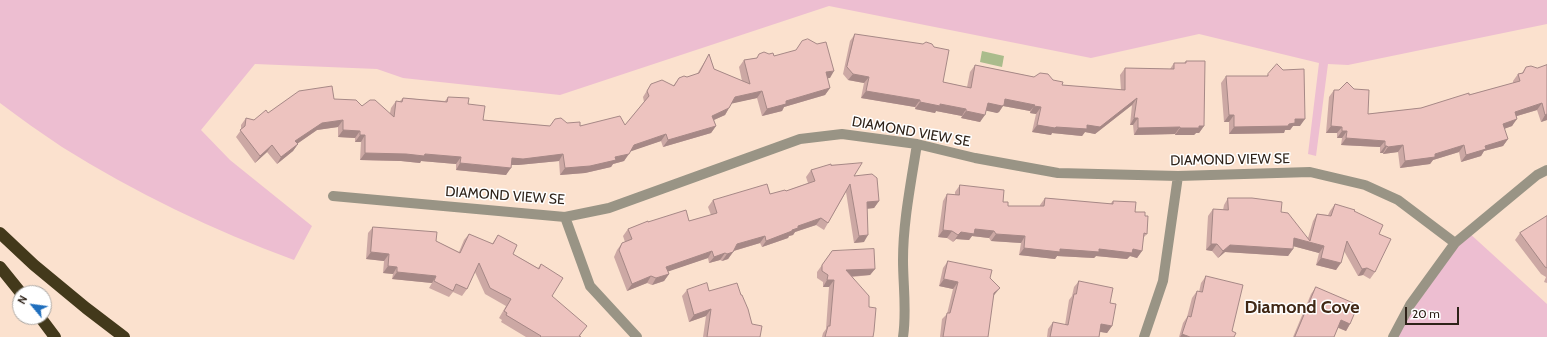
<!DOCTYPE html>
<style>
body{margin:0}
#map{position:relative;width:1547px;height:337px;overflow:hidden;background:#fbe1ce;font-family:Cabin,sans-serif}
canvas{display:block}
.north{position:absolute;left:12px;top:285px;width:40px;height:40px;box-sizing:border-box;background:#fff;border:1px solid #aba7a3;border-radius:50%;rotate:299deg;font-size:11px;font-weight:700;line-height:16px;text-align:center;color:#2e2219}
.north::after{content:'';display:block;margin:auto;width:14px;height:18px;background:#1f6ebd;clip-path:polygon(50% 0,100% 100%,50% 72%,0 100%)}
.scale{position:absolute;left:1405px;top:307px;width:54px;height:18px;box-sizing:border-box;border:2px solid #2e2219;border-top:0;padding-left:5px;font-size:12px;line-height:14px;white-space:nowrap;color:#2e2219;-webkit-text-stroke:3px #fff;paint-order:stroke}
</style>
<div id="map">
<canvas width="1547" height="337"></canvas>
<div class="north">N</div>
<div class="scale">20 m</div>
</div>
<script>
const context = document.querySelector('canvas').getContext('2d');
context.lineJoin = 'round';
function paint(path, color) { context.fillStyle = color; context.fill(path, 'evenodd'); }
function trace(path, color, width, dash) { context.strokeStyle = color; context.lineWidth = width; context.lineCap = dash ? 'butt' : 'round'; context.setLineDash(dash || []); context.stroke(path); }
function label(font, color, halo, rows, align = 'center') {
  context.font = font + ' Cabin,sans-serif'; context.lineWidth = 3; context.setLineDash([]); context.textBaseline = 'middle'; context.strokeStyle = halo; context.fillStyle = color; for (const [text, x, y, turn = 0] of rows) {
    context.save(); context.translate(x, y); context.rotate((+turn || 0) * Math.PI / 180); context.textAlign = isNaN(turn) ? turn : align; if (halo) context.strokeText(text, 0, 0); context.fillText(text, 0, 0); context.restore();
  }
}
const green = new Path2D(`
 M0 0H1547V24L1348 65 1328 64 1316 156 1308 154 1319 63 1199 34 1091 58 829 6 560 95 403 78 377 69 255 64 201 130 230 160 312 226 294 260C213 230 135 193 62 147 41 133 20 118 0 103Z
 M1468 232 1547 304V337H1393Z`);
const water = new Path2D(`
 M982 51 1004 56 1002 67 980 62Z`);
const minor = new Path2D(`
 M333 196 565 217 609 208 800 139 842 134 917 144 975 158 1058 173 1178 176 1310 172 1365 185 1398 200 1455 243
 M565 217 590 286 637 337
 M903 337C907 311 903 286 903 260 903 222 911 183 917 144
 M1144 337 1163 281 1178 176
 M1393 337 1410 305 1455 243 1537 175 1547 170`);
const highway = new Path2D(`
 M0 233 34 265 86 308 124 337
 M0 267 21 293
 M40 317 55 337`);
const wall = new Path2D(`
 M855 34 943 82 967 87 970 72 975 65 1034 77 1053 80 1062 85 1121 90 1120 75 1125 68 1170 69 1174 63H1184L1186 61 1204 126 1199 133H1196L1194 135H1175V134L1134 135 1133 125H1130L1132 105 1095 134 1085 132 1082 136 1052 133 1051 135 1032 132 1036 114 1030 113V111L1003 106 999 112 997 113 986 110 980 122 961 118 962 116 936 111 935 113 915 109V107L861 98 864 83 848 80 843 74 850 41Z
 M709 54 714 69 742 81 739 67 744 60 756 58 769 54 774 56 830 78H827L830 88 825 95 784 107 782 111 762 116 757 98 732 103 729 108 725 115 714 120 716 126 711 133 663 147 661 141 630 151 624 161 613 164 611 167 585 173 560 175 559 161 518 165H511L506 175 456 170V164L421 161 420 163 401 161 360 160 361 142H355V138L338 137V127L317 130 297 144H298L293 151 277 164 267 152 255 163 236 137 241 130V125L246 118 254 120 268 113 334 99 390 113 391 108 396 101H400L403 98 445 101 448 97 468 104 483 120 550 126 567 123 580 126 625 125 644 102 643 97 651 84 673 86 679 78 687 77 697 74 705 61Z
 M1547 65V120L1541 122 1537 110 1517 116 1512 126 1504 129 1508 139 1503 146 1484 151 1481 156 1461 162 1459 152 1433 160 1430 164 1400 168 1398 152 1383 154V153H1380V147L1341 145 1342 138H1337V133H1326L1329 97 1334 90 1368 114 1421 108 1469 95 1513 83V81L1518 74 1522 73 1526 67 1537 68Z
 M1268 74 1300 126H1293L1290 130H1285L1284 133 1229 134V122H1224L1221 83 1226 76H1267Z
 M831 165 854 176 879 201 874 208 867 209 864 242 854 243 846 192 828 223 824 230 816 225 795 232 793 235 789 236 788 238 762 247 760 243 734 251 728 259 722 261 720 260 709 263 708 258 668 271 669 274 664 281 652 285 647 283 627 291 614 257 617 250 622 243 625 242 623 236 628 229 648 222 689 221 711 215 708 207 713 200 770 194 786 191 808 183 806 177 811 170Z
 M960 185 1003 202 1008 206H1040V205L1045 198 1110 204 1113 201 1145 216 1147 234 1143 238 1142 251 1137 258 1130 256 1127 259 1096 256 1094 258 1057 256 1055 259 1019 255 1021 243 991 241 989 238 972 236 969 240 956 239 953 242 947 238 938 237 943 201 947 194 955 195V192Z
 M1228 198 1281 212 1308 238 1313 221 1317 214 1328 215 1330 211 1335 204 1354 211 1379 234 1375 272 1370 279 1363 275 1358 276 1344 251 1336 270 1316 265 1319 253 1293 246V249L1288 256 1225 252 1218 258 1212 251 1206 250 1208 216 1213 209 1223 210 1224 205Z
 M1547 216V283L1544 282 1546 277 1541 274 1515 240 1520 233Z
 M373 227 436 241 459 252 464 240 469 234 492 244 498 235 513 254 538 268 541 264 552 296 582 333 580 336 581 337H526L501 322 502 320 499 318 506 306 485 294 475 272 467 289 462 296 453 292 449 297 429 288 432 283 392 279 393 274 383 273 384 261 366 259 368 233Z
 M832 251 875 269 870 275 852 277 869 307 873 337H822L823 333 826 329 829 287H823V282L817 278V272Z
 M948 261 990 278 995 294 993 296 988 337H940L942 319 947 314 953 289 939 286 943 268Z
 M1206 276 1232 331 1234 337H1179L1183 323 1187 317 1192 298 1197 291 1199 292 1201 283Z
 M1079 281 1110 303 1112 326 1107 333 1100 332 1099 337H1047L1048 329 1053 322 1065 325 1069 300 1072 296 1074 287Z
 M1316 287 1350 324 1346 331 1338 328 1334 337H1293L1311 294Z
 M687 290 709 291 741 295 752 324 760 337H703L706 316 689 322 682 296Z`);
const shadedWall = new Path2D(`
 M834 71 830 78 821 79 826 72Z
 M853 74 869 77 864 83 848 80Z
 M830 88 825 95 784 107 782 111 762 116 767 109 786 101Z
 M762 91 757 98 730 104 735 97Z
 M866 91 920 100 915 107 861 98Z
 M1137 98 1132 105 1095 134 1085 132 1082 136 1052 133 1051 135 1032 132 1037 125 1056 127 1087 125Z
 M1005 99 1035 105 1030 111 1003 106 999 112 997 113 983 110 988 103Z
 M920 102 940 104 966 109 962 116 936 111 935 113 915 109Z
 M1542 103 1537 110 1510 118 1515 112Z
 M1034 106 1041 107 1036 114 1030 113Z
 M729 108 725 115 707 123 712 116Z
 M966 111 985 115 980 122 961 118Z
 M1547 114V120L1541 122 1545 115Z
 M1229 115H1234L1229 122H1224Z
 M1134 118H1138L1133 125H1130Z
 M1295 119H1305L1300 126H1293L1290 130H1285L1284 133 1229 134 1234 127 1289 124Z
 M1517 119 1512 126 1498 131 1503 124Z
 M343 120 338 127 317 130 291 148 295 141 322 123Z
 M716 126 711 133 663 147 668 140Z
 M1199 126H1204L1199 133H1196L1194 135H1175L1180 128Z
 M1331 126 1342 127 1337 133H1326Z
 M1180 127 1175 134 1134 135 1138 128Z
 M343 130 360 131 355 138 338 137Z
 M1342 131H1347L1342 138H1337Z
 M666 134 661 141 629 152 634 145Z
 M360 135H365L361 142H355Z
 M1346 138 1385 141 1380 147 1341 145Z
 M1508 139 1503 146 1484 151 1481 156 1461 162 1466 155 1485 146Z
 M298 144 293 151 277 164 281 157Z
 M272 145 267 152 255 163 260 156Z
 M1403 145 1398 152 1383 154 1388 147Z
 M1464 145 1459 152 1433 160 1430 164 1400 168 1405 161 1435 154Z
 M1385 146H1387L1383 153H1380Z
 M365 153 425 154 461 157 456 164 421 161 420 163 401 161 360 160Z
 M563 154 559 161 518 165H507L512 158Z
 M629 154 624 161 613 164 611 167 585 173 560 175 565 168 615 157Z
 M460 163 511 168 506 175 456 170Z
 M879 201 874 208 862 209 867 202Z
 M821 218 816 225 795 232 793 235 789 236 788 238 762 247 766 241 792 230 798 226Z
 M975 229 994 231 989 238 972 236 969 240 956 239 953 242 958 235 961 232Z
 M943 230 952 231 947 238 938 237Z
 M996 234 1025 236 1021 243 991 241Z
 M868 235 864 242 854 243 859 236Z
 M765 236 760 243 733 251 737 244Z
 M1294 238 1324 246 1319 253 1289 245Z
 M1211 244H1217L1212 251 1206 250Z
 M1230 245 1293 249 1288 256 1225 252 1218 258 1223 251Z
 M1024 248 1133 249 1142 251 1137 258 1130 256 1127 259 1096 256 1094 258 1057 256 1055 259 1019 255Z
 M712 251 708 258 661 274 666 267Z
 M371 252 389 254 384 261 366 259Z
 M733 252 728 259 722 261 727 254Z
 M725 253 720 260 709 263 714 257Z
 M1321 258 1341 263 1336 270 1316 265Z
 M388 266 397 267 393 274 383 273Z
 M1367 268 1363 275 1358 276 1362 269Z
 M875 269 870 275 841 277 846 270Z
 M397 272 436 276 432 283 392 279Z
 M669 274 664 281 652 285 656 278Z
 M651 276 647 283 627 291 632 284Z
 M944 279 958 282 953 289 939 286Z
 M827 280H834L829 287H823Z
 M1000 288 995 294 989 299 994 293Z
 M711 309 706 316 689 322 694 315Z
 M1341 320 1350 324 1346 331 1337 327Z
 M1101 324 1112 326 1107 333 1096 331Z
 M1182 334 1190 337H1180Z`);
const building = new Path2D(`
 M855 34 923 44 926 42 932 44 934 47 949 50 943 82 971 88 975 65 1034 77 1040 73 1048 74 1053 80 1063 82 1062 85 1125 90V68L1174 69V63H1186V61H1205L1204 126H1199V128H1180V127L1138 128V118H1134L1137 98 1100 127 1087 125V129L1056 127 1055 128 1037 125 1041 107 1034 106 1035 105 1005 99 1004 105 1002 106 988 103 985 115 966 111V109L940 104V106L920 102V100L866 91 869 77 853 74 847 67Z
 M808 39 817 44 826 42 834 71 826 72 830 88 786 101V104L767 109 762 91 735 97 729 108 712 116 716 126 668 140 666 134 634 145 629 154 615 157 616 160 590 166 565 168 563 154 523 159 512 158 511 168 460 163 461 157 425 154 424 156 406 154 365 153V135H360V131L343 130V120L322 123 295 141 298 144 281 157 272 145 260 156 240 130 245 126 246 118 254 120 266 110 268 113 299 91 332 86 334 99 356 100 362 106 370 100H375L394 117 396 101 402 102 403 98 447 102 448 97 469 98 468 104 485 106 483 120 550 126 555 119 561 118 567 123 580 122V126L620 116 625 125 649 96 647 91 651 84 662 80 674 86 679 78 684 76 687 77 699 73 709 54 714 69 750 84 744 60 757 58 759 54 764 52 769 54 773 53 774 56 796 50 802 41Z
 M1277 64 1283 70 1304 69 1305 119H1295V123L1289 124 1288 126 1234 127V115H1229L1226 76H1268V74Z
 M1547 65V114L1545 115 1542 103 1515 112 1517 119 1503 124 1508 139 1485 146 1486 149 1466 155 1464 145 1435 154V157L1405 161 1403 145 1388 147 1387 146H1385V141L1346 138 1347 131H1342V127L1331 126 1334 90H1339L1347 82 1354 89 1369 90 1368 114 1421 108 1469 93V95L1520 81 1518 74 1523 73 1526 67 1531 66 1537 68Z
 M862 163 854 176 872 174 877 178 879 201 867 202 868 235 859 236 850 184 828 223 821 218 798 226V228L792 230V231L766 241 765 236 737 244 733 252 727 254 725 253 714 257 712 251 666 267 669 274 656 278 651 276 632 284 619 250 622 243 632 239 628 229 648 221V222L686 210 689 221 717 213 713 200 767 184 770 194 785 190 786 191 815 181 811 170 831 164V165Z
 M960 185 1004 190 1003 202H1008V206H1044L1045 198 1113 204V201L1136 202 1135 212H1145V216H1148L1147 234 1144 233 1142 251 1133 249 1132 253 1099 249V252L1060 249V252L1024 248 1025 236 996 234 994 231 975 229 974 234 961 232 958 235 952 231 943 230 947 194 959 195Z
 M1228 198H1252L1282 202 1281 212 1288 213 1310 241 1317 214 1331 216 1335 204 1355 210 1354 211 1383 225 1379 234 1391 239 1375 272 1367 268 1362 269 1347 241 1341 263 1321 258 1324 246 1294 238 1293 249 1230 245 1223 251 1217 244H1211L1213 209 1228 210Z
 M1547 216V268L1545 267 1520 233Z
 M373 227 437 232 436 241 460 253 469 234 493 244 498 235 517 245 513 254 539 269 541 264 563 278 552 296 587 326 579 336 581 337H540L541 336 506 315 507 313 504 311 511 299 490 288 479 263 467 289 456 284 453 291 434 281 436 276 397 272V267L388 266 389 254 371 252Z
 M874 249 875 269 846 270 869 296V307L876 308 874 331 873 337H825L828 326H830L834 280H827L828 275 822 271V265L832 251Z
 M948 261 992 270 990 278 1000 288 994 293 988 337H943L947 313H950L958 282 944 279Z
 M1206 276 1243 285 1232 331 1236 333 1234 337H1190L1182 334 1188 316 1191 317 1197 291 1202 292Z
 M1079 281 1113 288 1110 303 1116 304 1112 326 1101 324 1099 337H1050L1053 322 1068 325 1074 294H1076Z
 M707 283 709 291 737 283 741 295H742L748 309 752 324 762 326 760 337H707L711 309 694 315 687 290Z
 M1316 287 1358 305 1350 324 1341 320 1334 337H1295Z`);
const streetNames = [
 ["DIAMOND VIEW SE",911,132,10],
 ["DIAMOND VIEW SE",1230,160,-1],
 ["DIAMOND VIEW SE",505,196,4]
];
const districtNames = [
 ["Diamond Cove",1302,308]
];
paint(green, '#edbed1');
paint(water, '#aabc8c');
trace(minor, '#999485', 10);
trace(highway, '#43391b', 12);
paint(wall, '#cca8a4');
paint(shadedWall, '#a68886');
paint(building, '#edc3bf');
trace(building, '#a68886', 1);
label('14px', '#2e2219', '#fff', streetNames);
label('bold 18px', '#412815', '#fff', districtNames);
</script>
